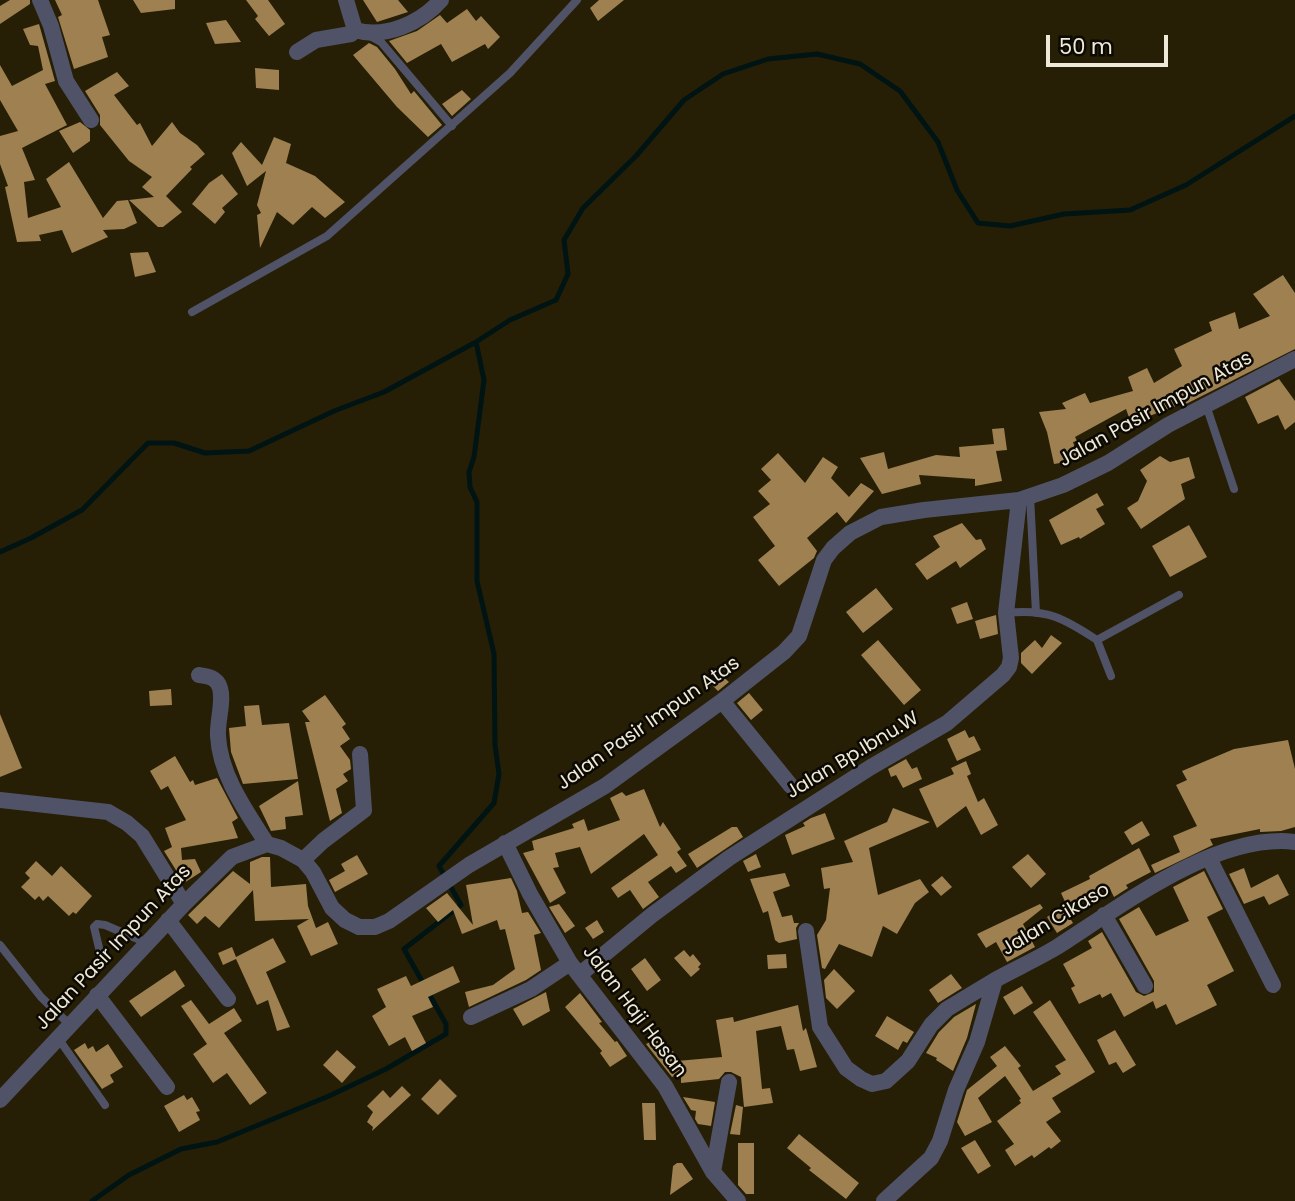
<!DOCTYPE html>
<style>
body{margin:0}
#map{position:relative;width:1295px;height:1201px;overflow:hidden;background:#261f05;font-family:Poppins,sans-serif}
canvas{display:block}
.scale{position:absolute;left:1046px;top:35px;width:122px;height:32px;box-sizing:border-box;border:4px solid #eee9d9;border-top:0;padding-left:9px;font-size:21px;line-height:24px;white-space:nowrap;color:#eee9d9;-webkit-text-stroke:5px #0c0902;paint-order:stroke}
</style>
<div id="map">
<canvas width="1295" height="1201"></canvas>
<div class="scale">50 m</div>
</div>
<script>
const context = document.querySelector('canvas').getContext('2d');
context.lineJoin = 'round';
function trace(path, color, width, dash) { context.strokeStyle = color; context.lineWidth = width; context.lineCap = dash ? 'butt' : 'round'; context.setLineDash(dash || []); context.stroke(path); }
function paint(path, color) { context.fillStyle = color; context.fill(path, 'evenodd'); }
function label(font, color, halo, rows, align = 'center') {
  context.font = font + ' Poppins,sans-serif'; context.lineWidth = 5; context.setLineDash([]); context.textBaseline = 'middle'; context.strokeStyle = halo; context.fillStyle = color; for (const [text, x, y, turn = 0] of rows) {
    context.save(); context.translate(x, y); context.rotate((+turn || 0) * Math.PI / 180); context.textAlign = isNaN(turn) ? turn : align; if (halo) context.strokeText(text, 0, 0); context.fillText(text, 0, 0); context.restore();
  }
}
const stream = new Path2D(`
 M0 552 31 538 82 510 148 443H174L205 453 249 451 334 411 384 392 476 342 510 320 556 300 568 274 564 240 583 208 636 156 684 100 723 74 768 59 817 54 860 64 900 91 938 142 957 190 978 223 1010 226 1064 214 1130 210 1186 185 1295 116
 M92 1201 129 1175 181 1149 217 1142 329 1096 386 1069 446 1034V1024L404 949 461 905 439 866 494 803 499 774 495 745 494 654 477 581V502L470 487 469 472 474 457 484 380 476 342`);
const building = new Path2D(`
 M10 0H30V4L0 24V6Z
 M55 0H98L110 35 102 37 108 57 74 69 58 17 62 15Z
 M133 0H175V9L141 13Z
 M246 0H268L285 24 269 36 255 19 258 16Z
 M363 0H398L408 12 377 22Z
 M599 0H624L598 21 590 8Z
 M467 9 476 21 481 16 500 37 488 49 485 44 452 62 441 44 407 63 389 41 417 31 440 15 447 23Z
 M226 20 241 42 215 44 206 23Z
 M39 24 55 81 45 84 67 125 22 148 35 180 24 182 28 218 61 207 46 179 69 162 103 218 117 201 128 200 137 223 124 229 103 230 108 237 72 253 62 230 39 235 41 241 17 242 5 187 8 186 0 164V136L18 131 0 100V65L12 86 43 70 38 46 30 45 23 29Z
 M369 43 377 47 395 69 411 94 414 91 442 125 428 137 397 107 353 55Z
 M255 68 279 70V90L256 88Z
 M117 72 129 86 114 95 137 125 140 123 152 146 172 122 180 133 197 145 205 154 190 167 192 169 166 196 182 212 163 227H158L129 200 154 197 142 187 152 177 129 161 100 125V115L85 91Z
 M462 90 471 99 452 116 442 104Z
 M80 122 90 130V141L73 153 59 131Z
 M274 137 291 144 286 163 315 176 345 202 325 218 312 207 293 225 277 212 260 248 257 215 261 213 257 205 266 171 247 186 232 153 241 142 262 165Z
 M222 174 238 194 222 208 225 212 215 224 192 204 209 183Z
 M148 252 156 272 135 277 130 253Z
 M1283 275 1295 293V349L1182 406 1181 404 1131 423 1126 409 1075 437 1077 441 1073 442 1079 460 1054 464 1047 432 1039 412 1066 409 1062 403 1085 393 1090 403 1133 391 1128 377 1147 368 1154 383 1182 366 1174 349 1212 331 1209 322 1235 312 1239 329 1270 316 1253 294Z
 M1279 379 1295 401V422L1285 430 1278 415 1258 424 1245 397Z
 M1004 428 1007 450 996 451 1002 481 975 486V479L919 475 921 484 882 494 860 458 884 452 888 469 936 455 960 457 959 447 994 444 992 429Z
 M778 453 805 483 823 457 838 467 831 478 849 497 861 483 874 491 846 523 837 512 807 538 817 551 814 558 779 586 758 560 775 546 753 517 770 504 758 491 771 480 761 469Z
 M1160 456 1170 462 1189 457 1195 478 1181 484 1185 499 1141 529 1127 508 1138 501 1147 481 1140 470Z
 M1097 493 1104 505 1096 509 1105 524 1080 539 1079 537 1061 545 1049 520Z
 M962 523 976 540 981 539 986 549 960 568 956 561 927 580 915 564 940 547 933 536Z
 M1189 525 1207 557 1170 577 1152 546Z
 M876 588 893 609 863 633 846 612Z
 M967 602 973 619 957 624 951 608Z
 M996 615 998 634 980 639 975 621Z
 M1051 635 1062 643 1032 674 1021 663V653L1035 640 1042 648Z
 M878 640 921 690 904 705 861 655Z
 M719 673 729 682 718 691 709 682Z
 M171 689 172 705 150 706 149 691Z
 M749 693 763 710 751 720 737 703Z
 M325 695 346 724 342 727 350 739 340 746 350 760 351 769 343 774 348 781 336 789 342 813 330 821 305 722H310L302 711Z
 M259 705 262 725 289 723 298 779 243 784 231 752 229 728 246 726 244 706Z
 M0 714 22 768 0 777Z
 M965 730 969 738 974 736 981 750 957 761 947 739Z
 M1288 740 1295 769V827L1281 831 1260 832V829L1210 839 1213 845 1155 873 1151 865 1180 852 1173 836 1197 826 1176 785 1187 780 1182 771 1234 749Z
 M175 756 190 782 193 780 195 785 217 778 238 818 232 822 238 838 181 848 182 860 195 859 201 872 184 883 164 851 172 847 165 828 186 820 168 786 161 790 150 771Z
 M906 759 912 769 917 767 922 779 903 788 896 775 891 777 888 769Z
 M966 761 971 774 967 776 978 802 984 798 998 825 981 835 966 806 937 828 919 789 954 774 951 768Z
 M298 781 303 815 285 817 286 829 271 831 259 806Z
 M644 789 660 827 663 822 681 849 677 852 687 866 676 873 671 866 648 882 659 897 643 909 630 890 618 898 611 888 658 855 644 834 591 874 580 847 555 853 559 867 553 868 566 893 550 903 523 853 534 850 532 841 574 828 572 824 584 819 588 831 620 820 610 798 622 792 626 796Z
 M893 808 930 822 869 848 878 895 920 879 929 892 915 903 897 934 883 926 872 957 839 944 825 969 822 968 817 935 826 920 830 888 824 889 821 868 853 862 844 841 887 822Z
 M825 813 835 839 792 855 785 835 805 826 803 823 811 818Z
 M1142 821 1150 835 1132 845 1124 832Z
 M732 827H737L743 837 697 868 688 854Z
 M1139 848 1151 872 1126 885 1128 888 1114 897 1109 887 1067 906 1061 893 1090 879 1089 876Z
 M756 854 761 867 748 872 743 861Z
 M1028 854 1046 874 1031 888 1012 867Z
 M357 855 368 874 335 892 329 880 345 871 341 864Z
 M262 857H270L271 887 306 884 308 906 316 928 328 922 338 944 311 956 297 926 309 919 255 921 253 890 219 928 205 916 197 924 188 915 233 871 250 884V862Z
 M36 861 52 876 61 866 92 896 76 914 73 912 69 916 48 896 43 901 39 896 35 900 21 887 30 878 25 873Z
 M1244 868 1251 888 1278 874 1289 895 1269 905 1264 896 1244 904 1229 874Z
 M1204 871 1223 909 1207 917 1234 971 1207 985 1217 1005 1176 1025 1166 1004 1156 1009 1153 1001 1124 1017 1111 993 1102 998 1100 994 1079 1004 1071 988 1075 986 1063 964 1092 948 1088 941 1102 932 1136 992 1144 996 1154 992V981L1119 919 1139 907 1156 936 1189 921 1173 887Z
 M785 873 790 886 773 892 782 917 792 915 794 923H799L796 928 797 939 779 943 775 940 768 911 763 913 750 879Z
 M942 876 952 887 941 896 931 885Z
 M511 878 517 891 522 913 528 912 541 933 534 935 541 970 526 980 469 1007 465 992 493 985 515 969 505 929 500 930 497 920 462 934 453 910 438 922 426 908 447 893 473 925 466 885Z
 M559 904 575 926 565 933 549 907Z
 M1040 904 1043 908 1023 924 1035 947 1007 962 996 942 986 948 977 934Z
 M1063 907 1073 923 1057 933 1047 917Z
 M597 920 604 932 593 939 585 928Z
 M273 938 286 962 266 972 290 1027 277 1031 268 1000 257 1005 236 959 223 965 218 953 232 947 236 957Z
 M684 950 690 957 693 954 701 964 698 967 700 969 691 977 674 958Z
 M786 954 787 968 768 969 767 955Z
 M645 958 661 980 647 991 631 969Z
 M453 966 460 982 428 997 433 1007 412 1016 426 1043 412 1051 405 1037 389 1046 372 1016 386 1007 377 989 406 976 411 986Z
 M834 969 855 991 837 1009 826 998 824 980Z
 M175 970 185 986 141 1017 129 1001Z
 M951 974 962 988 938 1003 929 990Z
 M1022 986 1033 1003 1014 1015 1003 997Z
 M546 992 550 1011 523 1026 513 1009Z
 M580 993 602 1022 599 1023 615 1042 617 1041 627 1056 610 1067 600 1053 602 1051 565 1007Z
 M191 1000 209 1024 234 1008 242 1021 224 1033 267 1093 250 1105 227 1073 213 1083 193 1054 207 1044 181 1006Z
 M1050 1000 1095 1072 1052 1098 1061 1112 1046 1122 1061 1141 1051 1149 1049 1147 1034 1158 1032 1155 1015 1166 1005 1150 1014 1144 997 1121 1021 1103 1019 1100 1021 1099 1005 1076 978 1098 992 1122 965 1136 957 1122 967 1090 997 1066 990 1057 1005 1046 1021 1066 1018 1068 1033 1091 1061 1074 1055 1066 1066 1060 1033 1012Z
 M976 1004 967 1038 953 1071 936 1060 937 1058 926 1053 939 1032 954 1017Z
 M798 1005 803 1031 806 1028 817 1067 800 1071 794 1049 787 1050 781 1026 756 1031 762 1089 770 1088 773 1103 744 1107 741 1077 731 1072H725L719 1079 681 1083V1073L672 1077 646 1044 657 1039 665 1055 673 1051 677 1061 722 1057 716 1020 733 1017 734 1022Z
 M887 1016 914 1032 907 1043 903 1041 898 1050 875 1036Z
 M1115 1030 1136 1065 1123 1073 1116 1062 1109 1065 1097 1040Z
 M85 1043 88 1049 93 1046 96 1052 108 1044 123 1067 110 1075 114 1082 102 1089 74 1050Z
 M337 1050 356 1067 342 1083 323 1065Z
 M440 1079 457 1096 438 1115 421 1099Z
 M402 1086 411 1095 372 1131 373 1127 367 1122 373 1112 367 1106 383 1090 390 1098Z
 M184 1095 187 1100 192 1097 200 1111 196 1112 200 1120 179 1132 164 1106Z
 M683 1097 715 1102 711 1126 698 1124 695 1119 696 1111 691 1110Z
 M642 1103H655L656 1140H644Z
 M736 1105 743 1107 740 1135 730 1134Z
 M799 1134 859 1183 846 1199 809 1170 811 1168 787 1148Z
 M975 1140 991 1166 978 1174 961 1148Z
 M738 1143H754V1194H746L738 1185Z
 M677 1163H682L693 1179 670 1195 673 1166Z`);
const lane = new Path2D(`
 M370 36 381 42 452 126
 M192 312 327 236 510 73 577 0
 M1206 405 1234 489
 M1030 496 1036 613
 M1006 613C1047 608 1065 619 1097 640L1179 595
 M1097 640 1111 676
 M0 945 41 997 70 1025
 M100 952 94 927 97 924 105 925 147 943
 M58 1038 105 1105`);
const street = new Path2D(`
 M40 0 51 26 66 81 91 120
 M355 30C385 39 421 23 441 0
 M297 52 316 40 351 34 355 30 346 0
 M199 675C207 676 217 677 220 688 224 702 217 721 218 736 220 776 247 812 267 844
 M722 701 791 786
 M0 800 108 812 127 823 142 836 184 904
 M505 843 530 894 570 963 665 1086 713 1172 738 1201
 M1209 858 1273 985
 M303 860 323 841 364 810 360 754
 M1104 915 1145 986
 M168 920 228 999
 M806 931 820 1027 846 1068 861 1079 872 1084 886 1081 908 1061 931 1025 947 1009 995 980
 M579 975 652 915 729 858 871 767 947 723 1003 675 1009 667 1011 658 1006 613 1019 500
 M97 995 167 1087
 M471 1017 531 989 570 963
 M0 1100 184 904 232 857 267 844 281 848 303 860 313 872 332 908 345 920 359 927H375L389 921 469 865 605 786 722 701 784 652 799 636 824 560 833 548 850 533 881 517 924 510 1019 500 1063 485 1108 463 1168 425 1295 359
 M713 1172 729 1082
 M884 1201 931 1158 940 1141 956 1090 977 1042 995 980C1015 969 1037 959 1057 947 1120 907 1217 832 1295 842`);
const streetNames = [
 ["Jalan Pasir Impun Atas",1156,410,-29],
 ["Jalan Pasir Impun Atas",649,724,-35],
 ["Jalan Bp.Ibnu.W",853,756,-31],
 ["Jalan Cikaso",1056,920,-31],
 ["Jalan Pasir Impun Atas",114,948,-47],
 ["Jalan Haji Hasan",634,1012,53]
];
trace(stream, '#001414', 5);
paint(building, '#9e8051');
trace(lane, '#505367', 8);
trace(street, '#505367', 16);
label('19px', '#eee9d9', '#0c0902', streetNames);
</script>
